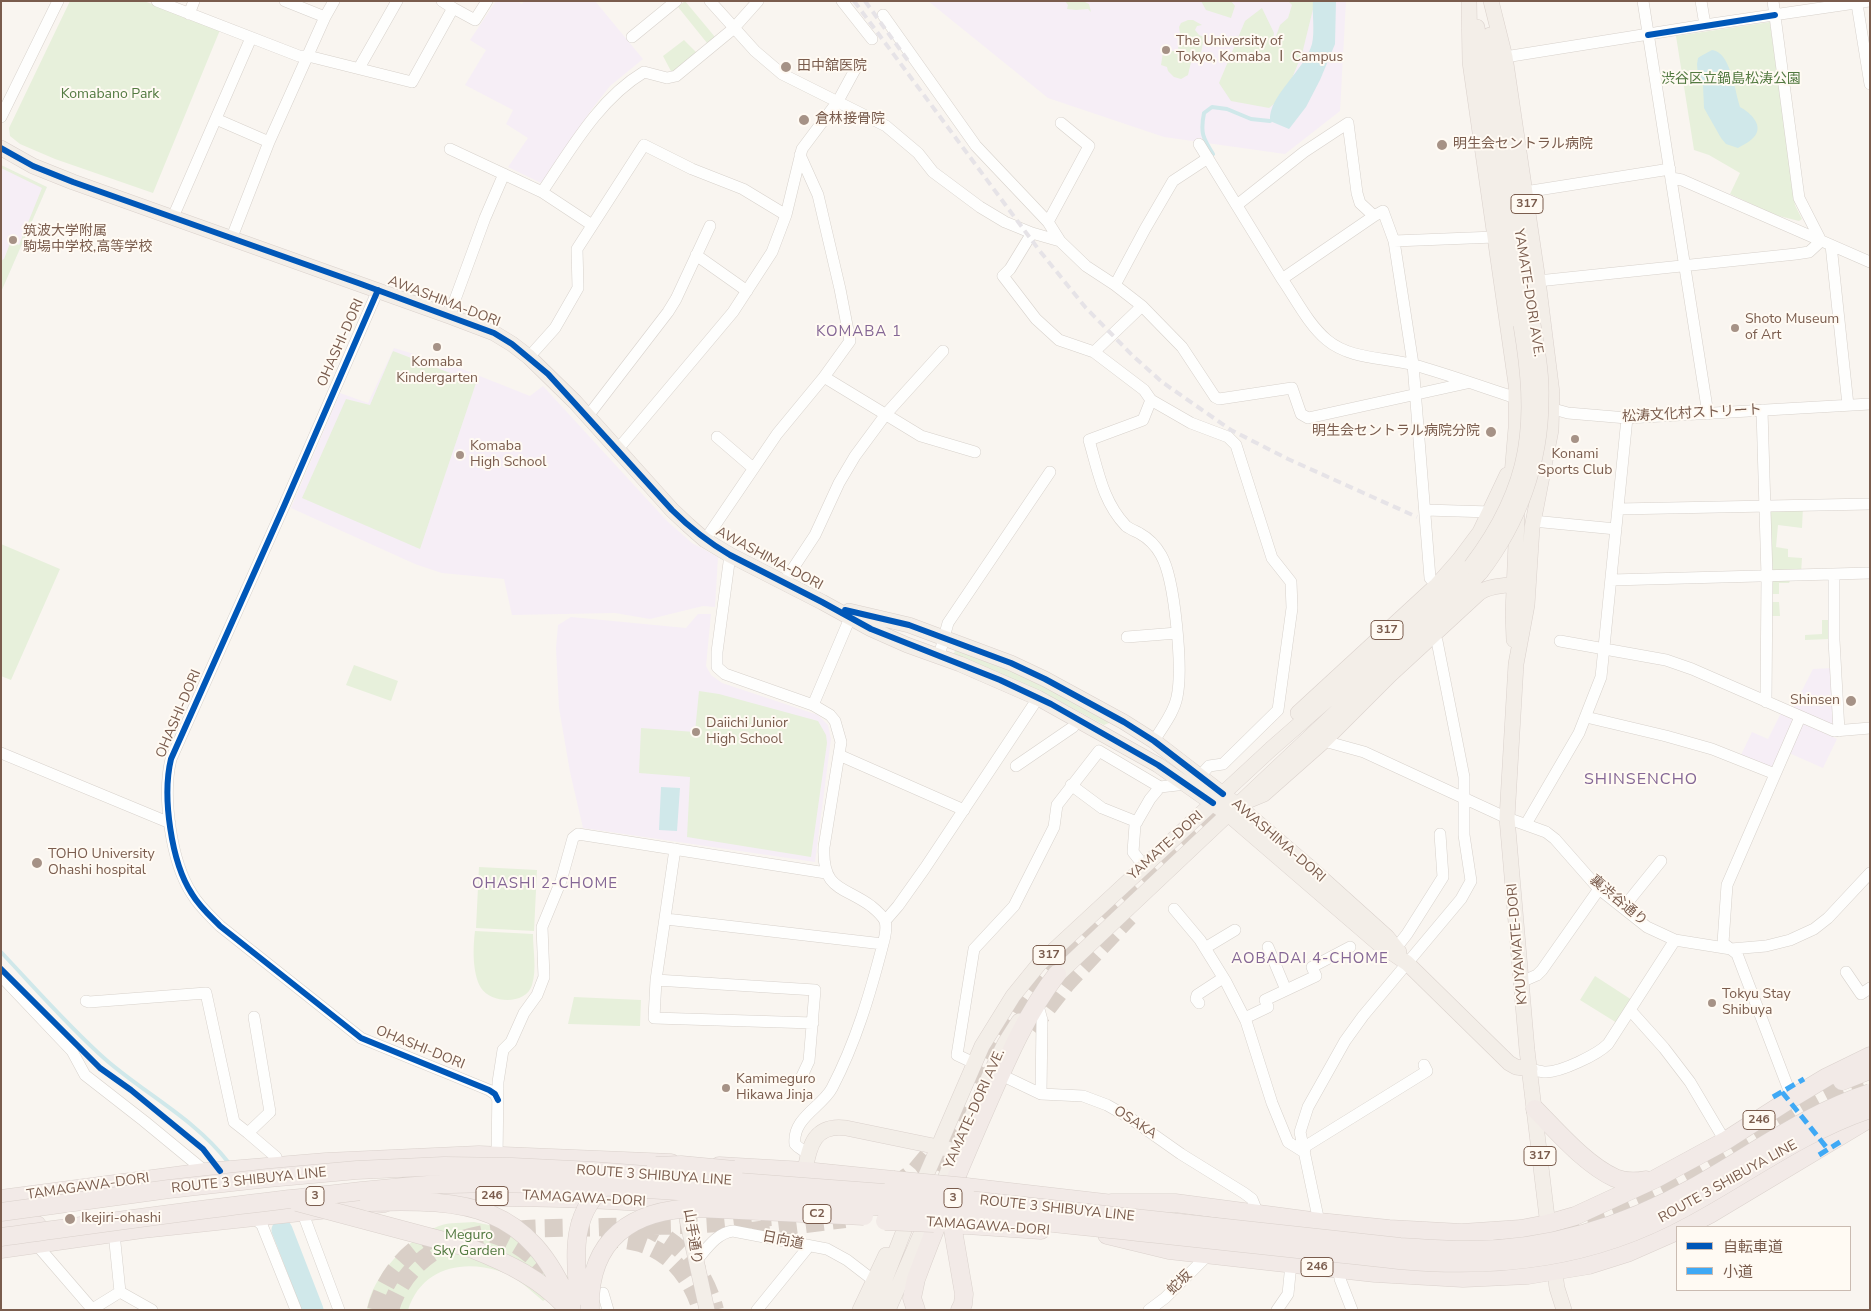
<!DOCTYPE html>
<meta charset="utf-8">
<style>
body{margin:0}
#map{position:relative;width:1871px;height:1311px;overflow:hidden;background:#f9f5f0;font-family:"Nunito Sans","Noto Sans JP",sans-serif}
canvas{display:block}
.frame{position:absolute;inset:0;border:2px solid #7a5c4d;pointer-events:none}
.legend{position:absolute;left:1676px;top:1226px;width:175px;height:65px;box-sizing:border-box;background:#fffaf3;border:1px solid #cabbb1;margin:0;padding:6px 9px;list-style:none;font-size:15px;color:#7a5c4d}
.legend li{display:flex;align-items:center;gap:10px;height:25px}
.legend b{width:25px;border:1px solid #cabbb1}
</style>
<div id="map">
<canvas width="1871" height="1311"></canvas>
<div class="frame"></div>
<ul class="legend">
<li><b style="height:6px;background:#0057b8"></b>自転車道</li>
<li><b style="height:6px;background:#3fa9f5"></b>小道</li>
</ul>
</div>
<script>
const context = document.querySelector('canvas').getContext('2d');
context.lineJoin = 'round';
function paint(path, color) { context.fillStyle = color; context.fill(path, 'evenodd'); }
function trace(path, color, width, dash) { context.strokeStyle = color; context.lineWidth = width; context.lineCap = dash ? 'butt' : 'round'; context.setLineDash(dash || []); context.stroke(path); }
function label(font, color, halo, rows, align = 'center') {
  context.font = font + ' "Nunito Sans","Noto Sans JP",sans-serif'; context.lineWidth = 4; context.setLineDash([]); context.textBaseline = 'middle'; context.strokeStyle = halo; context.fillStyle = color; for (const [text, x, y, turn = 0] of rows) {
    context.save(); context.translate(x, y); context.rotate((+turn || 0) * Math.PI / 180); context.textAlign = isNaN(turn) ? turn : align; if (halo) context.strokeText(text, 0, 0); context.fillText(text, 0, 0); context.restore();
  }
}
const education = new Path2D(`
 M496 1H517L522 4 524 1H595L643 59 610 86 592 109 541 183 508 167 528 138 506 124 513 110 465 85 486 50 470 40Z
 M928 1H1346L1340 111 1285 154 1164 137 1048 98Z
 M1 165 47 187 1 292Z
 M394 348 457 367 530 396 543 386 667 521 692 543 718 557 715 607 703 606 650 619 615 613 512 615 504 579 442 573 415 564 291 508 340 393 368 403Z
 M698 614H711L706 666 711 675 722 683 818 715 828 725 831 739 815 862 583 828 570 772 559 708 556 648 558 625 571 617 686 628Z
 M1832 668 1835 709 1832 727 1792 710 1813 669Z
 M1781 713 1796 720 1773 768 1740 757 1752 732 1768 739Z
 M1801 722 1837 739 1823 768 1789 753Z`);
const green = new Path2D(`
 M70 1H144L220 30 153 193 55 159 20 144 10 136 9 128Z
 M685 1 715 37 707 43 678 7Z
 M1065 1H1083L1089 4 1091 12 1088 9 1076 10 1067 9 1068 5Z
 M1201 1H1231L1235 6 1231 18 1206 10Z
 M1288 1H1315L1302 54 1285 95 1269 108 1231 101 1219 83 1245 21 1262 8 1274 33 1272 47 1280 25 1288 18 1292 5Z
 M1188 20H1193L1202 25 1197 26 1195 30 1199 35 1204 37 1201 53 1192 58 1188 75 1181 79 1174 77 1168 71 1167 67 1161 65 1163 52 1174 51 1176 54 1179 51 1178 47 1188 42 1189 38 1180 34 1179 27 1181 23Z
 M1770 22 1795 205 1802 219 1799 221 1775 215 1730 194 1740 173 1709 155 1694 150 1676 36Z
 M684 40 697 53 672 73 663 56Z
 M1 165 47 187 1 292V261L4 259 11 241 19 245 42 188 1 168Z
 M393 351 476 383 420 549 302 498 346 399 370 405Z
 M1803 506 1802 528 1778 525 1776 547 1788 549V557L1802 558 1801 573 1768 574 1766 507Z
 M1 544 60 569 11 680 1 676Z
 M1769 577 1791 579 1789 583H1779V594H1772V602H1779L1780 616H1768Z
 M1822 620H1829L1830 639 1805 640V635L1822 634Z
 M957 647 1051 687 1110 721 1109 723 1104 725 1048 695 953 655Z
 M354 665 398 681 391 701 346 685Z
 M699 691 719 694 818 721 826 735 827 743 811 857 687 837 690 777 639 773 641 728 695 732Z
 M479 867 537 870 534 931 476 928Z
 M475 931 533 934C533 951 537 969 532 985 526 1005 492 1004 481 988 472 973 473 947 475 931Z
 M1595 976 1632 1000 1617 1023 1580 1000Z
 M574 997 641 1000 640 1026 568 1024Z
 M474 1222 499 1227 533 1242 572 1281 543 1301C530 1290 516 1276 499 1271 461 1259 421 1269 408 1310H367C371 1277 408 1238 439 1226 449 1222 463 1223 474 1222Z`);
const water = new Path2D(`
 M1313 1H1336L1335 44 1320 80 1306 107 1289 129 1270 121C1268 96 1305 70 1312 44 1315 31 1312 14 1313 1Z
 M1712 50C1731 52 1735 93 1740 107 1751 113 1766 127 1752 139 1748 143 1742 145 1738 148L1726 144 1721 138 1704 108 1703 85 1698 77 1697 64 1698 58 1701 56Z
 M661 787 680 788 677 831 659 830Z`);
const stream = new Path2D(`
 M1213 154C1203 138 1200 133 1204 113L1212 107 1227 109 1251 119 1270 121
 M1 952C35 988 68 1026 105 1059 145 1094 195 1119 228 1162`);
const river = new Path2D(`
 M282 1230 313 1310`);
const highwayTunnel = new Path2D(`
 M1067 958 1105 917 1224 809
 M1031 1029 1067 983 1129 917
 M973 1082C998 1032 1030 982 1072 943
 M894 1186 916 1170 938 1144
 M928 1196 968 1108
 M643 1227C681 1240 705 1272 715 1310
 M752 1231 845 1219
 M492 1234C514 1241 532 1253 546 1271
 M1535 1234C1620 1219 1676 1187 1749 1142 1785 1120 1822 1094 1862 1080
 M601 1237C613 1239 625 1239 636 1242 670 1250 692 1278 701 1310
 M376 1310C385 1276 409 1247 442 1234
 M390 1310C398 1281 421 1255 449 1244 497 1225 553 1229 603 1227 636 1226 670 1226 702 1224 725 1223 748 1219 771 1217`);
const minor = new Path2D(`
 M157 1 299 56H308L412 82 453 8 442 1
 M285 1 325 17
 M710 1 755 51 782 74 886 126 918 153 933 172 980 207 1005 222 1032 233 1060 241
 M842 1 872 39
 M1643 1 1708 414
 M1701 1 1705 25
 M1773 1 1799 198 1821 241
 M1857 4 1870 84
 M453 8 475 20 487 1
 M189 14 194 1
 M883 15 976 146 1048 222 1060 241 1086 266 1115 285 1142 306 1182 347 1215 397 1219 399 1292 388 1301 414 1308 418 1467 383
 M632 37 676 1
 M1505 57 1705 25 1869 1
 M359 68 397 1
 M1 117 58 1
 M216 119 269 142
 M1199 144 1282 279 1374 216 1383 211 1394 241 1413 364 1430 578 1437 585
 M450 149 542 192 592 225
 M1672 178 1682 180 1870 262
 M542 192C571 149 599 99 644 72L667 78 676 76 733 29 758 1
 M1525 192 1670 169
 M1237 205 1304 152 1348 123 1357 193 1360 203 1374 216
 M173 217 251 38
 M1048 222 1089 146 1061 123
 M1032 233 1010 269 1003 276 1036 319 1059 340 1094 352 1144 390 1151 400 1191 423 1228 437 1236 445 1272 558 1291 582 1292 608 1278 710 1223 764 1209 766 1200 776
 M232 237 269 142 325 17 334 1
 M1394 241 1495 237
 M1831 245 1848 405
 M696 255 747 291
 M1282 279C1296 299 1308 324 1327 340 1351 360 1386 357 1414 365 1451 375 1487 389 1523 400
 M1538 281 1796 254 1809 252 1821 241
 M1115 285 1145 229 1173 181 1208 158
 M378 290 284 506 171 759C162 796 171 862 192 894 199 906 210 916 220 926L361 1038 489 1090 495 1094 498 1100
 M449 316 485 218 504 174
 M1094 352 1142 306
 M529 357 555 328 578 288 577 249 644 145 692 169 743 189 786 215
 M824 377 921 436 975 452
 M1151 400 1143 420 1089 440C1098 471 1103 502 1126 526 1130 529 1135 531 1139 533 1148 538 1156 546 1161 555 1175 579 1183 669 1177 697 1174 713 1162 727 1154 741
 M1546 407 1568 413 1627 418 1870 404
 M1762 410 1767 576 1766 702
 M588 416 668 312 676 299 710 226
 M717 437 753 468
 M618 449 733 312 772 252 786 215 802 149 838 101 857 66
 M1618 509 1870 504
 M1425 510 1491 512
 M1533 521 1616 529
 M705 540 777 434 824 377 850 341 840 289 818 195 800 155
 M730 555 717 652V667L725 674 813 705 830 715 835 721 841 742 824 847C822 891 844 886 871 906 876 910 882 915 885 921 887 928 885 937 883 944 870 994 856 1042 832 1088 822 1107 792 1118 795 1144 799 1149 803 1149 808 1155
 M1834 575V640L1839 731
 M1611 580 1870 573
 M784 582 815 535 839 483 855 456 886 414 943 351
 M1127 637 1177 633
 M1560 641 1666 660 1692 669 1834 731 1870 728
 M939 656 948 623 1050 472
 M813 705 850 618
 M1586 717 1666 736 1712 749 1775 774
 M1324 741 1364 752 1507 818 1546 832 1555 839 1599 889 1647 927 1675 940 1731 949 1766 946 1790 940 1814 929 1828 918 1870 873
 M1 753 170 823
 M839 755 964 810
 M1016 766 1073 727 1079 719
 M1071 785 1102 808 1137 822
 M1526 824 1579 733 1601 677 1627 418
 M675 849 656 980 654 1018 813 1023
 M1144 866 1133 852 1135 825 1150 799 1160 787
 M1623 908 1661 861
 M1174 909 1200 940 1226 982 1246 1021 1272 1103 1288 1142 1304 1152 1306 1146 1427 1071 1424 1065
 M666 919 883 944
 M885 921 898 906 925 868 1038 698
 M1268 947 1286 990
 M1205 948 1235 930
 M1396 948 1407 934 1443 877 1440 834
 M1846 972 1861 994 1870 988
 M1 976 72 1051 85 1075 144 1121 206 1172
 M656 980 815 990 809 1061 802 1076
 M1521 982 1537 975 1542 970 1599 889
 M86 1001 89 1002 206 993 234 1122 248 1133 270 1112 254 1017
 M1037 1002 1042 1020 1041 1094
 M1199 1003 1196 999 1197 995 1223 978
 M1630 1010 1664 1048 1690 1082 1725 1141
 M1245 1018 1268 1007 1265 1000 1316 976 1312 967 1350 947
 M974 1063 957 1055 974 949 1014 906 1054 827 1057 805 1099 751 1160 787 1186 784
 M1530 1069C1535 1070 1541 1072 1546 1072 1561 1072 1597 1055 1608 1044L1675 940
 M995 1072 1041 1094 1083 1096 1107 1105 1130 1118 1181 1154 1244 1193 1252 1199 1258 1214
 M1792 1098 1737 954 1723 943 1727 885 1800 717
 M248 1133 276 1157 277 1167
 M497 1161 498 1082 503 1050 511 1042 524 1013 537 995 544 977 542 927 561 881 573 838 578 834 826 873
 M302 1211 339 1310
 M252 1216 262 1225 296 1310
 M1319 1222 1300 1132 1308 1107 1345 1041 1363 1016 1461 899 1471 881 1464 835V777L1437 641 1432 635
 M114 1233 120 1292 152 1310
 M36 1244 93 1310
 M695 1262C706 1250 716 1233 733 1231L827 1249 847 1260 873 1280
 M1339 1269 1340 1279 1352 1310
 M603 1293 608 1310
 M91 1310 120 1292
 M757 1310 809 1246
 M1149 1310 1165 1298 1209 1254
 M1277 1310 1288 1294 1291 1264`);
const major = new Path2D(`
 M1469 1 1470 62 1516 384V428L1512 475 1517 520 1513 613 1514 640
 M1491 1 1505 57 1538 281 1552 393 1551 430 1532 528 1527 605 1516 664 1507 818 1527 1050 1549 1234
 M1477 27 1521 325
 M1490 35 1533 324
 M1 148 33 166 73 182 449 316 494 333 512 344 529 357 575 402 672 510 688 525 705 540 730 555 822 602 871 629 907 645 960 664 1038 698 1158 765 1228 814 1379 944 1407 963 1509 1063 1516 1067 1530 1069
 M849 611 909 625 1011 663 1045 679 1124 722 1154 741 1237 805 1307 865 1387 937 1399 952
 M1298 713 1437 585 1459 560 1480 532 1507 475H1512
 M1247 801 1264 794 1324 741 1390 675 1479 593C1493 582 1516 589 1521 578
 M1049 983 1453 602 1481 572
 M805 1171C809 1145 815 1124 846 1128L948 1149
 M687 1199V1219L707 1310
 M1553 1259 1557 1288 1564 1310
 M860 1310 886 1255
 M873 1310 921 1187 982 1046 1013 996 1039 964 1054 950 1271 749 1359 672 1471 566
 M888 1310 992 1070 1005 1043 1019 1021`);
const highway = new Path2D(`
 M1842 1081 1870 1070
 M1535 1109C1558 1132 1586 1165 1615 1178 1625 1182 1636 1182 1646 1180
 M719 1166 805 1171 893 1180
 M966 1187 1122 1205
 M439 1198C522 1195 604 1199 687 1205
 M1 1199 206 1172 326 1162 479 1155 671 1163
 M1111 1203H1175L1319 1222 1389 1229 1462 1233 1521 1229 1547 1224 1575 1216 1655 1179 1725 1141 1792 1098 1827 1077 1870 1056
 M1 1227 37 1225
 M1685 1227 1710 1214 1870 1118
 M1107 1235 1169 1250 1375 1273 1463 1278 1528 1275 1589 1265 1627 1253 1677 1231
 M1 1249 142 1229 385 1203
 M579 1296 581 1310
 M916 1310 912 1298 916 1279C936 1225 958 1172 981 1119 1003 1069 1023 1018 1057 974
 M960 1310 963 1304 964 1294 952 1224 1041 1230`);
const rail = new Path2D(`
 M854 1 1039 250 1086 308 1132 355 1162 382 1231 430 1288 459 1417 517
 M865 1 909 62`);
const majorBridge = new Path2D(`
 M1471 566C1533 485 1537 421 1521 325
 M1481 572C1519 522 1541 463 1541 400 1542 374 1537 349 1533 324`);
const highwayBridge = new Path2D(`
 M656 1166 681 1165 734 1170
 M893 1180 966 1187
 M297 1202 470 1248C508 1263 542 1279 569 1310
 M369 1202C468 1199 528 1204 570 1305
 M1 1212 169 1189 268 1178 357 1170 444 1166 512 1167 593 1171 950 1198 1400 1247C1421 1248 1443 1250 1464 1250 1546 1251 1625 1226 1696 1186 1753 1154 1807 1113 1870 1093
 M885 1221 934 1223
 M1 1237C104 1223 206 1208 309 1197 356 1192 403 1185 450 1184 549 1181 647 1189 746 1196 964 1211 1181 1237 1399 1260 1499 1269 1593 1258 1682 1209 1744 1176 1803 1131 1870 1109
 M579 1296C574 1254 571 1209 610 1182
 M590 1310C588 1239 632 1209 698 1208L864 1216`);
const quiet = new Path2D(`
 M1782 1092 1827 1148
 M1773 1097 1804 1079
 M1819 1155 1840 1142`);
const cycleway = new Path2D(`
 M1648 35 1775 15
 M1 148 33 166 73 182 361 284 494 333 512 344 548 374 672 510C690 528 708 542 730 555L822 602 871 629 1000 680 1051 704 1158 765 1213 803
 M378 290 284 506 171 759C162 796 171 862 192 894 199 906 210 916 220 926L361 1038 489 1090 495 1094 498 1100
 M845 610 909 625 1011 663 1045 679 1124 722 1154 741 1223 794
 M1 969 100 1068 131 1090 203 1149 220 1171`);
const markers = [
 [1166,50,5,"#a69286"],
 [786,67,6,"#a69286"],
 [804,120,6,"#a69286"],
 [1442,145,6,"#a69286"],
 [13,240,5,"#a69286"],
 [1735,328,5,"#a69286"],
 [437,347,5,"#a69286"],
 [1491,432,6,"#a69286"],
 [1575,439,5,"#a69286"],
 [460,455,5,"#a69286"],
 [1851,701,6,"#a69286"],
 [696,732,5,"#a69286"],
 [37,863,6,"#a69286"],
 [1712,1003,5,"#a69286"],
 [726,1088,5,"#a69286"],
 [70,1219,6,"#a69286"]
];
const shields = [
 [1527,204,32],
 [1387,630,32],
 [1049,955,32],
 [1759,1120,32],
 [1540,1156,32],
 [315,1196,18],
 [492,1196,32],
 [953,1198,18],
 [817,1214,28],
 [1317,1267,32]
];
const shieldNames = [
 ["317",1527,204],
 ["317",1387,630],
 ["317",1049,955],
 ["246",1759,1120],
 ["317",1540,1156],
 ["3",315,1196],
 ["246",492,1196],
 ["3",953,1198],
 ["C2",817,1214],
 ["246",1317,1267]
];
const poiNames = [
 ["The University of",1176,42],
 ["Tokyo, Komaba Ⅰ Campus",1176,58],
 ["田中舘医院",797,67],
 ["倉林接骨院",815,120],
 ["明生会セントラル病院",1453,145],
 ["筑波大学附属",23,232],
 ["駒場中学校,高等学校",23,248],
 ["Shoto Museum",1745,320],
 ["of Art",1745,336],
 ["Komaba",437,363,"center"],
 ["Kindergarten",437,379,"center"],
 ["明生会セントラル病院分院",1480,432,"right"],
 ["Komaba",470,447],
 ["High School",470,463],
 ["Konami",1575,455,"center"],
 ["Sports Club",1575,471,"center"],
 ["Shinsen",1840,701,"right"],
 ["Daiichi Junior",706,724],
 ["High School",706,740],
 ["TOHO University",48,855],
 ["Ohashi hospital",48,871],
 ["Tokyu Stay",1722,995],
 ["Shibuya",1722,1011],
 ["Kamimeguro",736,1080],
 ["Hikawa Jinja",736,1096],
 ["Ikejiri-ohashi",81,1219]
];
const parkNames = [
 ["渋谷区立鍋島松涛公園",1731,80],
 ["Komabano Park",110,95],
 ["Meguro",469,1236],
 ["Sky Garden",469,1252]
];
const streetNames = [
 ["YAMATE-DORI AVE.",1528,293,81],
 ["AWASHIMA-DORI",444,302,21],
 ["OHASHI-DORI",341,343,-66],
 ["松涛文化村ストリート",1692,414,-3],
 ["AWASHIMA-DORI",769,559,28],
 ["OHASHI-DORI",179,714,-67],
 ["AWASHIMA-DORI",1278,841,41],
 ["YAMATE-DORI",1166,846,-42],
 ["裏渋谷通り",1618,901,40],
 ["KYUYAMATE-DORI",1518,944,-95],
 ["OHASHI-DORI",420,1048,22],
 ["YAMATE-DORI AVE.",975,1109,-66],
 ["OSAKA",1135,1123,33],
 ["ROUTE 3 SHIBUYA LINE",654,1176,4],
 ["ROUTE 3 SHIBUYA LINE",249,1181,-6],
 ["ROUTE 3 SHIBUYA LINE",1728,1182,-29],
 ["TAMAGAWA-DORI",88,1187,-8],
 ["TAMAGAWA-DORI",584,1199,3],
 ["ROUTE 3 SHIBUYA LINE",1057,1209,6],
 ["TAMAGAWA-DORI",988,1227,4],
 ["山手通り",692,1237,81],
 ["日向道",783,1241,11],
 ["蛇坂",1180,1283,-45]
];
const neighbourhoodNames = [
 ["KOMABA 1",859,332],
 ["OHASHI 2-CHOME",545,884],
 ["AOBADAI 4-CHOME",1310,959]
];
const quarterNames = [
 ["SHINSENCHO",1641,780]
];
paint(education, '#f6eef6');
paint(green, '#e7f0db');
paint(water, '#d0e8ea');
trace(stream, '#d0e8ea', 4);
trace(river, '#d0e8ea', 21);
trace(highwayTunnel, '#d9cfc7', 18, [18, 9]);
trace(minor, '#d7d1cb', 12);
trace(major, '#dad1cc', 16);
trace(highway, '#dad1cc', 19);
trace(minor, '#fefefd', 11);
trace(major, '#f3eee8', 15);
trace(highway, '#f2eae7', 18);
trace(rail, '#e6e3e7', 4, [8, 5]);
trace(majorBridge, '#dad1cc', 16, []);
trace(highwayBridge, '#dad1cc', 19, []);
trace(majorBridge, '#f3eee8', 15);
trace(highwayBridge, '#f2eae7', 18);
trace(quiet, '#3fa9f5', 5, [10, 5]);
trace(cycleway, '#0057b8', 6);
for (const [x, y, r, color] of markers) { const dot = new Path2D(); dot.arc(x, y, r, 0, 2 * Math.PI); context.fillStyle = color; context.fill(dot); trace(dot, '#fffaf3', 2); }
for (const [x, y, w] of shields) { const box = new Path2D(); box.roundRect(x - w / 2, y - 9.5, w, 19, 4); context.fillStyle = '#fffaf3'; context.fill(box); trace(box, '#7a5c4d', 1); }
label('bold 12px', '#7a5c4d', null, shieldNames);
label('14px', '#7a5c4d', '#fffaf3', poiNames, 'left');
label('14px', '#537a41', '#fffaf3', parkNames);
label('14px', '#7a5c4d', '#fffaf3', streetNames);
context.letterSpacing = '1px';
label('15px', '#846695', '#fffaf3', neighbourhoodNames);
context.letterSpacing = '0px';
context.letterSpacing = '1px';
label('16px', '#846695', '#fffaf3', quarterNames);
context.letterSpacing = '0px';
</script>
